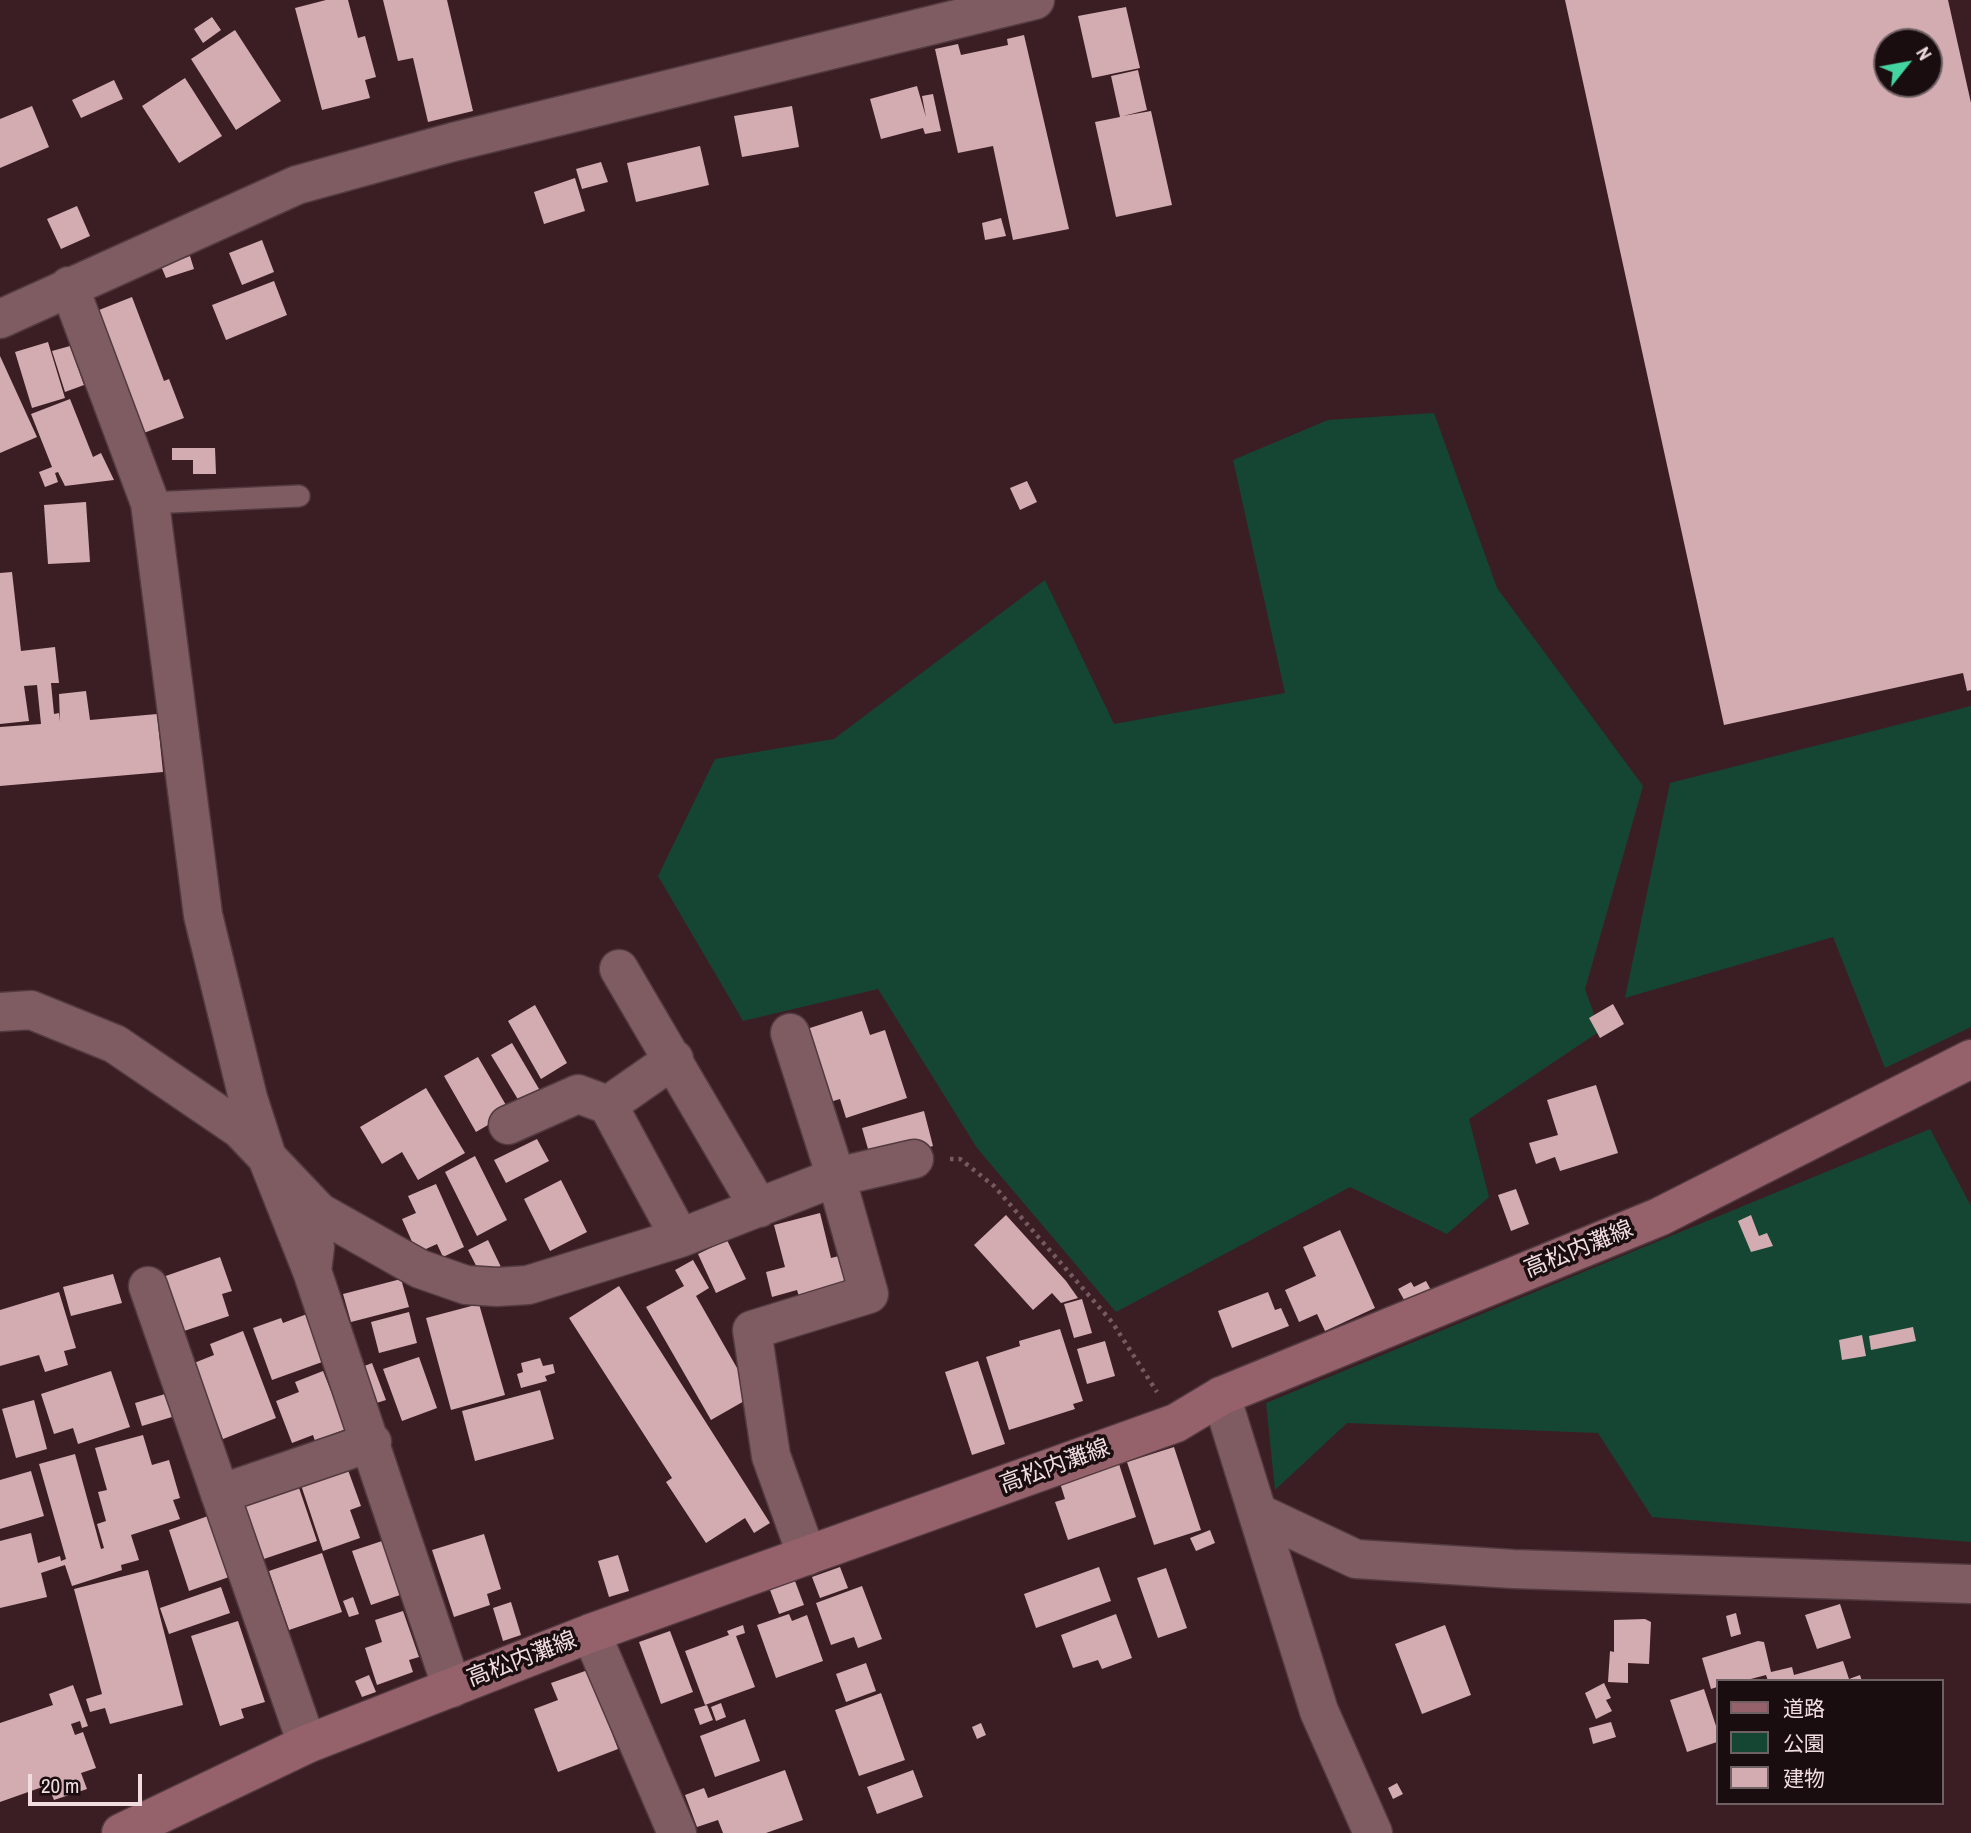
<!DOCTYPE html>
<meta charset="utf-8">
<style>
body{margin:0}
#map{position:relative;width:1971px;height:1833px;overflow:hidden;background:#3b1e24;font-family:"Archivo Narrow","Noto Sans JP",sans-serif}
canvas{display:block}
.legend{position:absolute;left:1716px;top:1679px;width:228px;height:126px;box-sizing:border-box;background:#190d0f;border:2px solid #6f6063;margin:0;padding:9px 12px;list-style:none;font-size:21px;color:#f1dde0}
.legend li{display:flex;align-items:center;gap:14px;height:35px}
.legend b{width:35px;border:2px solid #6f6063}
.north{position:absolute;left:1873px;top:28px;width:70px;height:70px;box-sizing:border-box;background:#190d0f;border:2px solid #6f6063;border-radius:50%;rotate:59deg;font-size:19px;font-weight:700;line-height:28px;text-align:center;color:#f1dde0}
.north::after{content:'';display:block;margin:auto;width:24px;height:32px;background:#43d4a0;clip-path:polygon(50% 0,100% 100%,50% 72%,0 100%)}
.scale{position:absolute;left:28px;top:1774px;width:114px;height:32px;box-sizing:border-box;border:4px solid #f1dde0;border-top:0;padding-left:9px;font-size:21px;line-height:24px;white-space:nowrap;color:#f1dde0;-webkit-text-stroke:5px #190d0f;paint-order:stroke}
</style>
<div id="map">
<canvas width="1971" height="1833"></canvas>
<ul class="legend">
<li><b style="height:9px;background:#95626c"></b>道路</li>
<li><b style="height:19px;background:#144633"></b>公園</li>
<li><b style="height:19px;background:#d2acb1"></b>建物</li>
</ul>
<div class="north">N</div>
<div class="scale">20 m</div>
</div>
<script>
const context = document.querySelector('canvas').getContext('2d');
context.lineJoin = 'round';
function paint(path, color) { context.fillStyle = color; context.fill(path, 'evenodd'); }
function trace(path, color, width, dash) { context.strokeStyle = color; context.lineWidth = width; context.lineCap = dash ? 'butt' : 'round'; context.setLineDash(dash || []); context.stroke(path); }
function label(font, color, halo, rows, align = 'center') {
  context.font = font + ' "Archivo Narrow","Noto Sans JP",sans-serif'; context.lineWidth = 7; context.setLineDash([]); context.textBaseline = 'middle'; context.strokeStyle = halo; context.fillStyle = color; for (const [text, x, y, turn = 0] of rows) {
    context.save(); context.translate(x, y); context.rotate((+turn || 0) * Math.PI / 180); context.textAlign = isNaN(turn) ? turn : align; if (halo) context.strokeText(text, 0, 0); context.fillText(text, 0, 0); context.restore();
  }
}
const green = new Path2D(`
 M1434 413 1497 588 1643 786 1585 989 1600 1031 1469 1119 1489 1197 1447 1234 1350 1187 1116 1312 977 1148 878 989 743 1021 658 876 715 759 834 739 1045 580 1114 724 1285 693 1233 460 1328 420Z
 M1971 706V1027L1885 1068 1833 937 1625 998 1670 783Z
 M1930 1129 1971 1206V1542L1652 1517 1598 1433 1347 1423 1275 1490 1266 1403Z`);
const building = new Path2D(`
 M326 0H348L358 38 365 36 376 77 365 80 370 98 322 110 295 8Z
 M383 0H447L473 111 428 122 413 58 398 61Z
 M1565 0H1948L1971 103V690L1967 691 1963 673 1724 725ZM1887 42H1929V84H1887Z
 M1126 7 1140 68 1092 78 1078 16Z
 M212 17 221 30 203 43 194 29Z
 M235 30 281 101 236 130 191 59Z
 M1024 35 1069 229 1013 240 993 146 958 153 935 49 958 44 961 55 1008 45 1007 39Z
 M1138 70 1147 110 1123 116 1151 111 1172 205 1116 217 1095 122 1120 117 1111 76Z
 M185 78 222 136 179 163 142 106Z
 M114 80 123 99 81 118 72 100Z
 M917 86 926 117 922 96 933 94 941 131 925 134 923 128 881 139 870 99Z
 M32 106 49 147 0 168V119Z
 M792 106 799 147 742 157 734 116Z
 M700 146 709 185 636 202 627 163Z
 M601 162 608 182 582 189 576 169Z
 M575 178 585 211 544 224 534 192Z
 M77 206 90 236 61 249 47 219Z
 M1001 218 1006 236 985 240 982 223Z
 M262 240 274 272 242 285 229 253Z
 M190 256 194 269 166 278 161 266Z
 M274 281 287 315 226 340 212 305Z
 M132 297 164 381 169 379 184 418 141 434 94 312Z
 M48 342 65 398 32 408 15 352Z
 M70 346 84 385 65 392 52 351Z
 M0 356 37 437 0 453Z
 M70 399 93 457 101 453 114 480 65 486 58 472 55 473 58 482 45 487 39 472 52 467 31 414Z
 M172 448H215L216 474H193V460H172Z
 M1027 481 1037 502 1020 510 1010 488Z
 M86 502 90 562 48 564 44 505Z
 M12 572 21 651 55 647 59 683H51L54 714 59 713 60 722 59 694 86 691 90 720 157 714 163 772 0 786V727L41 724 37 685 24 686 29 721 0 724V573Z
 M1613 1004 1624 1024 1600 1038 1589 1018Z
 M535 1005 567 1063 541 1079 508 1021Z
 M862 1011 870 1035 885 1030 907 1098 846 1118 840 1099 830 1102 807 1029Z
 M512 1043 542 1094 522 1106 491 1055Z
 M478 1057 510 1112 476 1132 444 1076Z
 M1596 1085 1618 1153 1560 1171 1555 1157 1536 1164 1529 1143 1558 1135 1547 1100Z
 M426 1088 465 1153 418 1180 402 1152 382 1164 360 1127Z
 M924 1111 933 1146 872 1163 862 1128Z
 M537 1139 549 1161 506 1183 494 1160Z
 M475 1156 507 1220 477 1236 445 1172Z
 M561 1180 587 1232 550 1251 524 1199Z
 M436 1184 464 1247 443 1257 437 1244 417 1253 402 1219 416 1213 408 1196Z
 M1516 1189 1529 1224 1511 1231 1498 1195Z
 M820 1213 831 1258 851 1253 861 1295 801 1303 797 1290 772 1297 766 1272 785 1267 774 1225Z
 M1006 1215 1066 1281 1078 1298 1061 1303 1052 1293 1033 1310 974 1245Z
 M1751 1215 1759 1236 1767 1233 1773 1246 1751 1252 1738 1221Z
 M1340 1230 1375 1308 1325 1331 1317 1314 1299 1322 1285 1290 1316 1276 1303 1247Z
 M488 1240 501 1267 482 1277 468 1250Z
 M727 1240 746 1279 716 1293 698 1254Z
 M220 1257 232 1291 222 1294 229 1316 175 1334 157 1279Z
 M693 1260 709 1288 696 1296 753 1396 711 1420 646 1307 684 1286 675 1270Z
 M113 1274 122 1303 71 1316 63 1287Z
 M401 1279 409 1307 351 1322 343 1294Z
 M1426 1281 1432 1292 1407 1305 1398 1289 1411 1282 1414 1287Z
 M619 1286 770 1523 754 1533 745 1518 706 1543 666 1482 672 1478 569 1318Z
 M59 1292 76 1348 64 1351 68 1365 45 1372 39 1355 0 1366V1310Z
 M1268 1292 1275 1310 1281 1308 1289 1326 1232 1348 1218 1311Z
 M1082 1299 1092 1333 1074 1338 1064 1304Z
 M479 1304 505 1395 451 1410 426 1318Z
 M409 1312 417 1343 379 1353 371 1322Z
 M307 1314 325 1361 272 1380 253 1328 281 1318 283 1323Z
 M1913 1327 1916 1341 1871 1350 1869 1336Z
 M1060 1329 1083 1401 1073 1404 1075 1409 1009 1430 986 1357 1020 1346 1019 1341Z
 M243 1331 276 1418 223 1439 194 1363 214 1355 210 1344Z
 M1862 1335 1866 1356 1842 1360 1839 1340Z
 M1105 1341 1115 1376 1087 1384 1077 1349Z
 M419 1357 437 1408 402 1421 383 1369Z
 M540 1358 543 1366 553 1364 555 1373 545 1376 547 1381 521 1388 517 1374 523 1372 521 1363Z
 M978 1361 1005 1444 972 1455 945 1372Z
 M372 1363 386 1400 370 1405 357 1369Z
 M111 1371 130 1427 78 1444 73 1428 54 1434 41 1394Z
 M323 1371 346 1429 315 1441 313 1435 292 1443 276 1401 299 1392 295 1382Z
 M540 1390 554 1439 475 1461 462 1411Z
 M165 1394 172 1417 142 1426 135 1403Z
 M34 1400 47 1449 16 1458 2 1409Z
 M143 1435 152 1465 169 1460 180 1498 173 1500 180 1519 131 1535 139 1560 121 1565 122 1570 72 1586 65 1565 41 1573 47 1597 0 1608V1541L31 1533 38 1563 60 1556 61 1561 66 1559 39 1464 75 1454 101 1549 104 1548 97 1524 106 1521 98 1492 107 1490 95 1448Z
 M1174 1447 1201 1530 1154 1545 1127 1462Z
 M1119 1464 1136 1517 1068 1540 1055 1502 1065 1499 1060 1483Z
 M348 1470 361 1506 350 1510 360 1538 323 1551 301 1485Z
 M31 1471 44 1516 0 1529V1480Z
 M296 1479 317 1541 255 1562 240 1499Z
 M208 1516 229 1577 189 1591 169 1530Z
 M1210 1530 1215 1543 1196 1551 1190 1538Z
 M484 1534 501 1589 487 1594 490 1605 454 1617 432 1550Z
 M382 1541 400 1595 371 1605 352 1551Z
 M322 1553 342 1612 289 1630 269 1571Z
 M618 1555 629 1591 609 1597 598 1561Z
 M840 1567 848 1588 820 1598 812 1577Z
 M1099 1567 1111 1601 1036 1628 1024 1594Z
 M1166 1568 1187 1628 1158 1638 1137 1578Z
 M148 1570 183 1705 110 1724 105 1708 90 1712 86 1699 102 1694 74 1589Z
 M795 1581 804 1605 779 1614 770 1590Z
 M862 1586 882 1639 858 1648 854 1637 831 1645 816 1603Z
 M221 1587 230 1613 169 1634 160 1608Z
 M353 1597 359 1614 349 1617 343 1601Z
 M511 1602 521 1635 503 1641 493 1608Z
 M1840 1604 1851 1638 1817 1649 1805 1615Z
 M403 1611 419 1657 409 1660 413 1672 377 1685 365 1648 382 1642 375 1620Z
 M1736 1613 1741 1634 1731 1637 1726 1616Z
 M789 1614 792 1621 807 1615 823 1661 776 1678 757 1625Z
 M1116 1614 1132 1658 1102 1669 1098 1660 1073 1668 1061 1635Z
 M1645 1619 1651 1622 1649 1664 1628 1663V1683L1608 1682 1610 1651 1614 1652V1620Z
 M238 1621 265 1702 241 1709 244 1718 220 1726 191 1636Z
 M743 1625 745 1633 736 1636 755 1687 705 1705 685 1651 729 1635 727 1631Z
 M1445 1625 1471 1695 1422 1714 1395 1644Z
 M670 1631 693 1692 661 1704 639 1642Z
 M1758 1641 1764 1642 1771 1672 1792 1667 1794 1675 1843 1661 1849 1679 1860 1675 1862 1681H1768L1766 1675 1743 1681H1717V1687L1711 1689 1702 1658Z
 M866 1663 876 1691 846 1702 836 1674Z
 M588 1670 618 1749 558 1772 534 1709 558 1700 551 1683Z
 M369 1675 376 1692 362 1697 355 1681Z
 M1604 1683 1611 1698 1606 1700 1612 1711 1596 1719 1585 1693Z
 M73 1685 88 1726 82 1728 80 1721 71 1724 75 1735 83 1732 96 1768 81 1773 87 1789 54 1800 48 1785 0 1802V1723L53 1705 49 1694Z
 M1704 1689 1717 1729V1742L1687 1752 1670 1700Z
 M881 1693 905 1760 859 1776 835 1710Z
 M721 1703 726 1717 716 1721 711 1707Z
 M707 1705 713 1720 700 1725 694 1709Z
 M745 1719 760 1761 715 1777 700 1736Z
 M1611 1722 1616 1737 1593 1744 1589 1728Z
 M981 1723 986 1735 977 1739 972 1727Z
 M785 1770 803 1820 766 1833H723L718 1820 697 1827 685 1795 704 1788 708 1798Z
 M913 1770 923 1797 877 1814 867 1787Z
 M1397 1783 1403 1794 1393 1799 1388 1788Z`);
const path = new Path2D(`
 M950 1159H960L994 1186 1112 1322 1157 1392`);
const service = new Path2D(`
 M150 503 299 496`);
const minor = new Path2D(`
 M69 286 150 503 203 915 248 1098 268 1160 312 1271
 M0 319 297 185 453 142 1035 0
 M619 969 759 1208
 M0 1012 31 1010 115 1044 240 1129 319 1212 420 1269 466 1285 497 1287 528 1285 680 1238 836 1177 914 1159
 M790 1033 836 1177 869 1294 752 1330 771 1456 807 1556
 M674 1059 608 1105 680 1238
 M508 1125 578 1094 608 1105
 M315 1247 312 1271 452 1688
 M148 1286 307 1744
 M1221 1396 1319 1711 1373 1833
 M220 1494 372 1442
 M1258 1513 1356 1559 1513 1569 1971 1584
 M591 1633 677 1833`);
const secondary = new Path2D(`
 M121 1833 307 1744 591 1633 1176 1423 1221 1396 1659 1217 1971 1059`);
const streetNames = [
 ["高松内灘線",1579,1250,-22],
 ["高松内灘線",1055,1467,-20],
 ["高松内灘線",522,1660,-21]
];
paint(green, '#144633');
paint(building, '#d2acb1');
trace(service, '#533a40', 24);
trace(minor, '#533a40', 41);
trace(secondary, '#533a40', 41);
trace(path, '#755b60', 4.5, [3.5, 5]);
trace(service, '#7e5c61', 21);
trace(minor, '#7e5c61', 38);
trace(secondary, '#95626c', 38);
label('23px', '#f1dde0', '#190d0f', streetNames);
</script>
